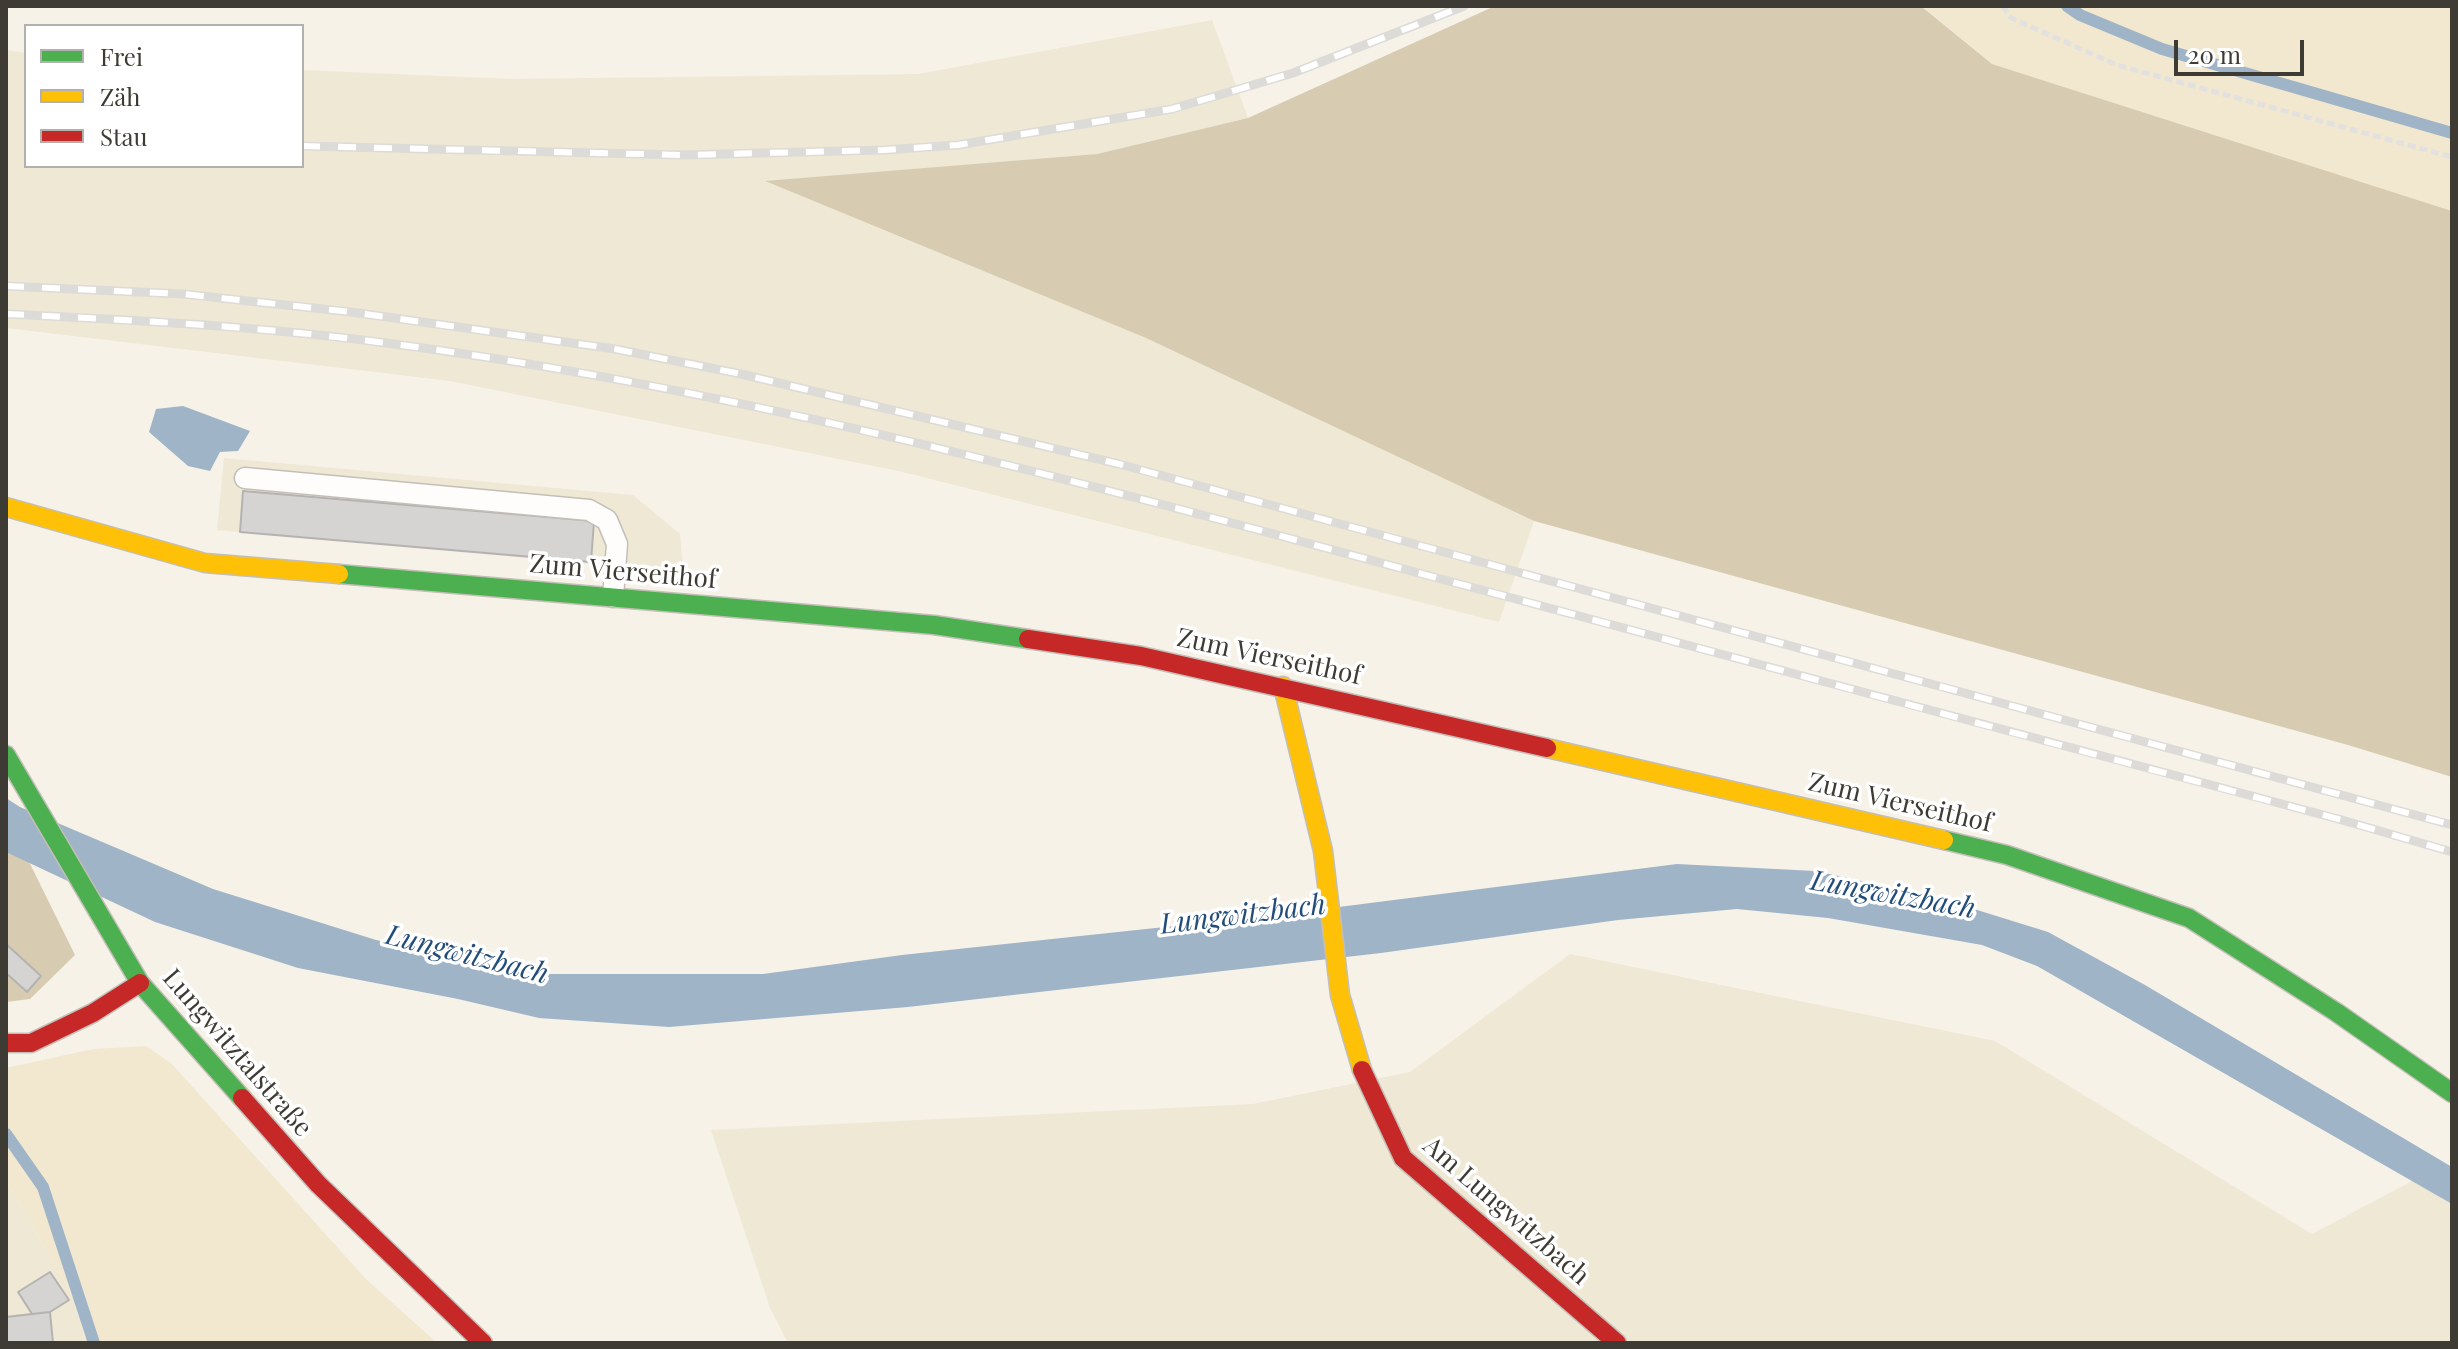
<!DOCTYPE html>
<meta charset="utf-8">
<style>
body{margin:0}
#map{position:relative;width:2458px;height:1349px;overflow:hidden;background:#f6f2e8;font-family:"Playfair Display",serif}
canvas{display:block}
.frame{position:absolute;inset:0;border:8px solid #3e3b34;pointer-events:none}
.legend{position:absolute;left:24px;top:24px;width:280px;height:144px;box-sizing:border-box;background:#fff;border:2px solid #b2b1ae;margin:0;padding:10px 14px;list-style:none;font-size:24px;color:#3e3b34}
.legend li{display:flex;align-items:center;gap:16px;height:40px}
.legend b{width:40px;border:2px solid #b2b1ae}
.scale{position:absolute;left:2174px;top:40px;width:130px;height:36px;box-sizing:border-box;border:4px solid #3e3b34;border-top:0;padding-left:10px;font-size:24px;line-height:28px;white-space:nowrap;color:#3e3b34;-webkit-text-stroke:6px #fff;paint-order:stroke}
</style>
<div id="map">
<canvas width="2458" height="1349"></canvas>
<div class="frame"></div>
<ul class="legend">
<li><b style="height:10px;background:#4caf50"></b>Frei</li>
<li><b style="height:10px;background:#ffc107"></b>Zäh</li>
<li><b style="height:10px;background:#c62828"></b>Stau</li>
</ul>
<div class="scale">20 m</div>
</div>
<script>
const context = document.querySelector('canvas').getContext('2d');
context.lineJoin = 'round';
function paint(path, color) { context.fillStyle = color; context.fill(path, 'evenodd'); }
function trace(path, color, width, dash) { context.strokeStyle = color; context.lineWidth = width; context.lineCap = dash ? 'butt' : 'round'; context.setLineDash(dash || []); context.stroke(path); }
function label(font, color, halo, rows, align = 'center') {
  context.font = font + ' "Playfair Display",serif'; context.lineWidth = 7; context.setLineDash([]); context.textBaseline = 'middle'; context.strokeStyle = halo; context.fillStyle = color; for (const [text, x, y, turn = 0] of rows) {
    context.save(); context.translate(x, y); context.rotate((+turn || 0) * Math.PI / 180); context.textAlign = isNaN(turn) ? turn : align; if (halo) context.strokeText(text, 0, 0); context.fillText(text, 0, 0); context.restore();
  }
}
const built = new Path2D(`
 M1212 20 1248 118 1097 154 767 182 1146 338 1534 521 1499 622 903 472 450 381 6 328V50L26 53V166H302V70L511 79 918 74Z
 M224 458 633 495 680 534 683 572 217 530Z
 M1570 954 1995 1041 2312 1234 2414 1180 2452 1204V1343H788L770 1308 711 1130 1253 1104 1410 1072Z
 M6 1181 74 1297 86 1343H6Z`);
const green = new Path2D(`
 M1922 6H2452V211L1992 64Z
 M146 1046 171 1063 366 1279 437 1343H86L74 1297 6 1181V1068L93 1049Z`);
const forest = new Path2D(`
 M1495 6H1921L1992 64 2452 211V777L2348 745 1534 521 1146 338 765 181 1097 154 1248 118Z
 M6 815 75 955 30 999 6 1002Z`);
const water = new Path2D(`
 M183 406 250 431 238 451 220 452 210 471 188 466 149 432 156 409Z
 M6 798 20 807 213 889 376 940 544 974H763L902 955 1268 916 1677 864 1815 871 1932 896 2048 932 2145 985 2452 1167V1204L2037 966 1982 945 1828 918 1737 909 1618 920 1381 953 908 1007 669 1027 539 1018 458 999 298 968 155 922 6 852Z`);
const stream = new Path2D(`
 M2067 6 2080 15 2162 49 2452 133
 M6 1134 43 1187 94 1343`);
const building = new Path2D(`
 M243 491 594 521 591 562 240 532Z
 M6 944 41 976 27 992 6 973Z
 M50 1272 69 1300 50 1312 32 1314 18 1292Z
 M50 1312 53 1343H6V1317Z`);
const path = new Path2D(`
 M2003 6 2011 18 2117 65 2452 157`);
const lane = new Path2D(`
 M245 478 589 510 607 520 617 544 613 597`);
const fast = new Path2D(`
 M339 574 934 625 1028 639
 M6 755 140 983 242 1098
 M1944 840 2007 855 2189 918 2336 1012 2452 1093`);
const slow = new Path2D(`
 M6 507 205 563 339 574
 M1283 686 1323 851 1340 995 1362 1070
 M1547 748 1944 840`);
const jam = new Path2D(`
 M1028 639 1141 656 1547 748
 M6 1043H31L93 1013 140 983
 M1362 1070 1403 1158 1617 1343
 M242 1098 318 1184 483 1343`);
const rail = new Path2D(`
 M302 146 683 155 884 150 958 145 1172 109 1293 73 1464 6
 M6 286 183 294 351 312 615 349 741 374 1119 464 2452 825
 M6 314C130 320 255 326 378 342 726 386 1062 477 1400 568 1714 652 2028 737 2342 820L2452 852`);
const streetNames = [
 ["Zum Vierseithof",623,572,5],
 ["Zum Vierseithof",1269,657,12],
 ["Zum Vierseithof",1900,803,13],
 ["Lungwitztalstraße",237,1053,49],
 ["Am Lungwitzbach",1506,1211,41]
];
const waterNames = [
 ["Lungwitzbach",1893,895,10],
 ["Lungwitzbach",1243,915,-7],
 ["Lungwitzbach",467,955,14]
];
paint(built, '#efe8d5');
paint(green, '#f2e8d0');
paint(forest, '#d7ccb1');
paint(water, '#a0b4c7');
trace(stream, '#a0b4c7', 12);
paint(building, '#d6d4d3');
trace(building, '#b5b3b1', 2);
trace(lane, '#c3bfb8', 23);
trace(fast, '#c3bfb8', 21);
trace(slow, '#c3bfb8', 21);
trace(jam, '#c3bfb8', 21);
trace(path, '#e2e1df', 5, [8, 4]);
trace(lane, '#fefdfc', 20);
trace(fast, '#4caf50', 18);
trace(slow, '#ffc107', 18);
trace(jam, '#c62828', 18);
trace(rail, '#dcdbd8', 9);
trace(rail, '#fff', 6, [18]);
label('26px', '#3e3b34', '#fff', streetNames);
label('italic 28px', '#224d7a', '#fff', waterNames);
</script>
